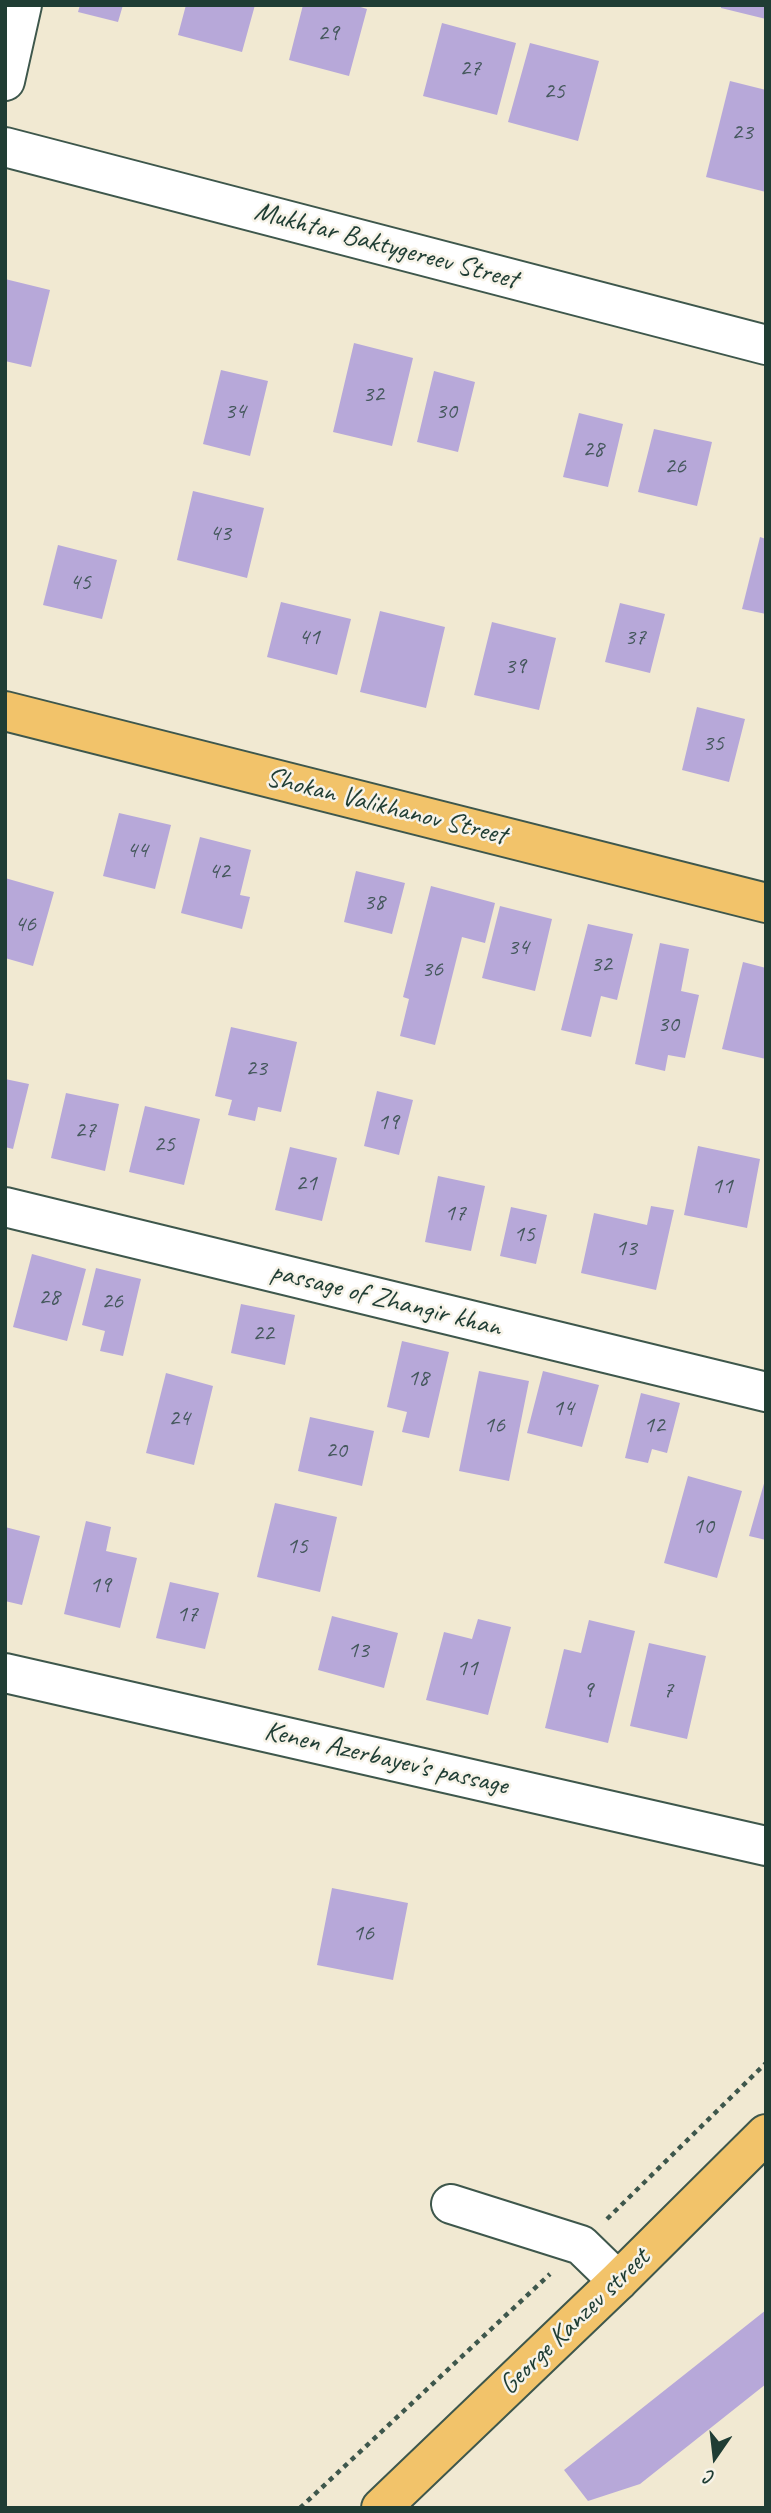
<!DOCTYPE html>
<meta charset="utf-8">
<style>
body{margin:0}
#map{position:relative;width:771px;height:2513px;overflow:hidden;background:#f1e9d2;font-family:Caveat,sans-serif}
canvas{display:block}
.frame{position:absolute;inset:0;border:7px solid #1f3d34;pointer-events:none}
.north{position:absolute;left:680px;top:2422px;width:70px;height:70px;-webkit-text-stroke:5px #f7f3e8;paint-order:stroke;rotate:194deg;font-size:19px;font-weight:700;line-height:28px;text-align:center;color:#1f3d34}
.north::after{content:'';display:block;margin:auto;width:24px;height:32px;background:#1f3d34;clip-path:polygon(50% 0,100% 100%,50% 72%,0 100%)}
</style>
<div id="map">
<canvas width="771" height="2513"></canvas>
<div class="frame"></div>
<div class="north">С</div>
</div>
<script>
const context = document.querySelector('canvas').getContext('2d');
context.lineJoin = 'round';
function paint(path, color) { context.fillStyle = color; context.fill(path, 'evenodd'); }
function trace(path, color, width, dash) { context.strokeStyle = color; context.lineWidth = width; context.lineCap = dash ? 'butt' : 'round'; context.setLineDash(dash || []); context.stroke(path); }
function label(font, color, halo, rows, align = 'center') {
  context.font = font + ' Caveat,sans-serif'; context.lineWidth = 5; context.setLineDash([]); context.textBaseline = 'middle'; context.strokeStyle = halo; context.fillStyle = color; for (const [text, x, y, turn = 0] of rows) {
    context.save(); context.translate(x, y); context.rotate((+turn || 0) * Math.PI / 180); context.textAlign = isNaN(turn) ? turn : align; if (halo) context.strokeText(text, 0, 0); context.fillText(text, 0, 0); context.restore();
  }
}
const building = new Path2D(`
 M80 5H123L118 22 78 12Z
 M186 5H255L242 52 178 35Z
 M303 5H354L367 9 349 76 289 60Z
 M721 5H766V19L721 8Z
 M442 23 516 43 497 115 423 96Z
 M530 43 599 61 578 141 508 122Z
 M730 81 766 90V192L706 177Z
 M5 279 50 290 31 367 5 361Z
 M354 343 413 358 392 446 333 432Z
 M221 370 268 381 250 456 203 444Z
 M434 371 475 382 458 452 417 442Z
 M579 413 623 424 608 487 563 477Z
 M654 429 712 442 697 506 638 492Z
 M193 491 264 508 247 578 177 560Z
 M760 537 766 539V614L742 609Z
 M58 545 117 560 102 619 43 605Z
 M281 602 351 619 337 675 267 657Z
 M620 603 665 614 650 673 605 662Z
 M380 611 445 627 426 708 360 692Z
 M492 622 556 638 539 710 474 695Z
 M697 707 745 719 729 782 682 770Z
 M119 813 171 825 155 889 103 876Z
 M200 837 251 850 240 895 250 897 242 929 181 913Z
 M356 871 405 883 392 934 344 922Z
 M5 878 54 892 33 966 5 958Z
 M431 886 495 903 485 943 462 937 435 1045 400 1036 409 999 403 997Z
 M500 906 552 919 535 991 482 978Z
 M588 924 633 934 617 1000 601 996 591 1037 561 1030Z
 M660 943 689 949 681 991 699 995 685 1058 668 1055 665 1071 635 1064Z
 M743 962 766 968V1059L722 1049Z
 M231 1027 297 1042 281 1112 258 1107 255 1121 228 1115 232 1100 215 1096Z
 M5 1079 29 1084 13 1149 5 1147Z
 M377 1091 413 1100 399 1155 364 1146Z
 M66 1093 119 1104 105 1171 51 1158Z
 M145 1106 200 1119 184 1185 129 1172Z
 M698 1146 760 1159 747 1228 684 1215Z
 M290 1147 337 1158 322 1221 275 1210Z
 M438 1176 485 1186 471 1251 425 1242Z
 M651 1206 674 1210 656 1290 581 1273 594 1213 647 1225Z
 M511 1207 547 1215 536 1264 500 1256Z
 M32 1254 86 1269 67 1341 13 1327Z
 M96 1268 141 1279 123 1356 100 1351 105 1331 82 1325Z
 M241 1304 295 1315 285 1365 231 1353Z
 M402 1341 449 1352 429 1438 402 1432 407 1412 387 1407Z
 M479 1371 529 1381 509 1481 459 1471Z
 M543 1371 599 1385 582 1447 527 1433Z
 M166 1373 213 1386 194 1465 146 1453Z
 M641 1393 680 1403 667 1453 652 1449 648 1463 625 1458Z
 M310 1417 374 1431 362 1486 298 1471Z
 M688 1476 742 1491 717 1578 664 1563Z
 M765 1480H766V1540L749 1536Z
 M275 1503 337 1517 320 1592 257 1577Z
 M86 1521 111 1527 106 1551 137 1558 120 1628 64 1614Z
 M5 1527 40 1536 22 1605 5 1601Z
 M170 1582 219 1593 205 1649 156 1638Z
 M332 1616 398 1633 384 1688 318 1670Z
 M478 1619 511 1627 488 1715 426 1700 444 1632 472 1639Z
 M589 1620 635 1631 608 1743 545 1728 564 1649 581 1653Z
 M649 1643 706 1656 687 1739 630 1726Z
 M332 1888 408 1903 393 1980 317 1965Z
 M766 2310V2384L640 2484 588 2501 564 2470Z`);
const path = new Path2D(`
 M607 2219 766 2063
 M300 2508 550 2274`);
const minor = new Path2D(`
 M5 81 22 5
 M5 147 766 345
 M5 1207 766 1392
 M5 1673 766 1846
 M451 2204 581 2245 618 2281`);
const major = new Path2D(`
 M5 711 766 903
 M381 2508 618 2281 766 2134`);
const numberNames = [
 ["29",328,34],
 ["27",470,69],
 ["25",554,92],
 ["23",742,133],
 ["32",373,395],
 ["34",235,412],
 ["30",446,412],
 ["28",593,450],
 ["26",675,467],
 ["43",220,534],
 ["45",80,583],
 ["41",309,638],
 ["37",635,638],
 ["39",515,667],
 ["35",713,744],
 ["44",137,851],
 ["42",219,872],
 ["38",374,903],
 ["46",25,925],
 ["34",518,948],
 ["32",601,965],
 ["36",432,970],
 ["30",668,1025],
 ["23",256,1069],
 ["19",388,1123],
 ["27",85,1131],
 ["25",164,1145],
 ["21",306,1184],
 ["11",722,1187],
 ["17",455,1214],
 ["15",524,1235],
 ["13",626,1249],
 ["28",49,1298],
 ["26",112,1302],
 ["22",263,1334],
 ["18",418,1379],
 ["14",563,1409],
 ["24",179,1419],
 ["16",494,1426],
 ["12",654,1426],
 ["20",336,1451],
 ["10",703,1527],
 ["15",297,1547],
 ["19",100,1586],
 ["17",187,1615],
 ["13",358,1651],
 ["11",467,1669],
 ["9",588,1691],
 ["7",668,1691],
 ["16",363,1934]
];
const streetNames = [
 ["Mukhtar Baktygereev Street",386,246,15],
 ["Shokan Valikhanov Street",386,807,14],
 ["passage of Zhangir khan",386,1300,14],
 ["Kenen Azerbayev's passage",386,1759,13],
 ["George Kanzev street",575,2322,-44]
];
paint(building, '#b7a8d9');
trace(minor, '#3e574c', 42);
trace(major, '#3e574c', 42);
trace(path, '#3e574c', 4.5, [5, 5]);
trace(minor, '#fff', 38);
trace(major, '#f2c36a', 38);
label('24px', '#45585d', null, numberNames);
label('28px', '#1f3d34', '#f7f3e8', streetNames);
</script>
